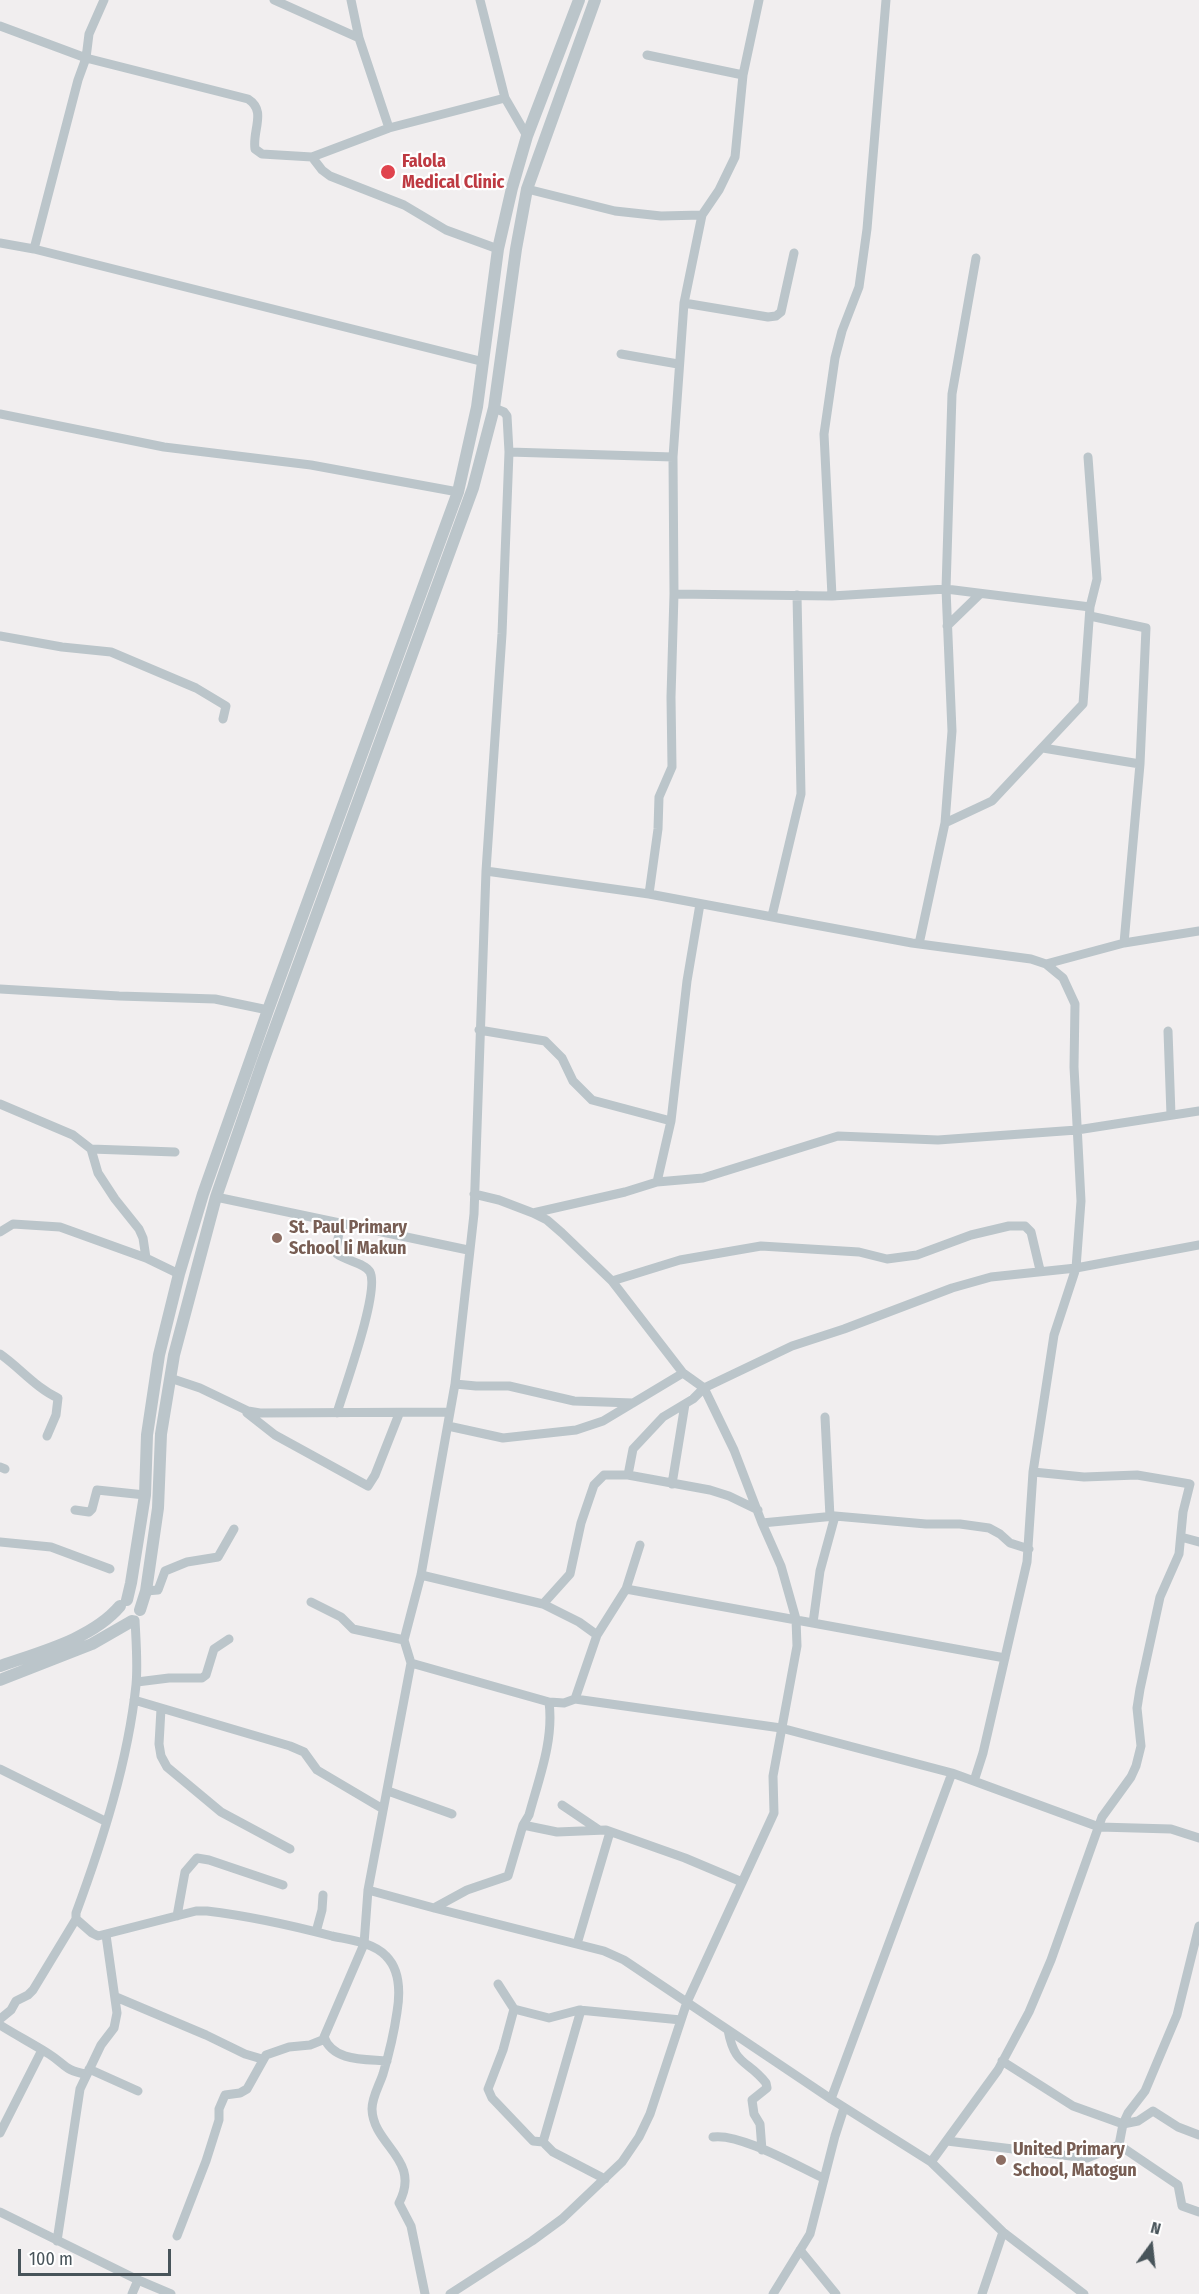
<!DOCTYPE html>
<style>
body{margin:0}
#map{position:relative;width:1199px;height:2294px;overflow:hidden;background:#f1eeef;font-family:"Fira Sans Condensed",sans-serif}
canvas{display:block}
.north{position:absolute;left:1121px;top:2216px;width:60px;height:60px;-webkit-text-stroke:4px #fff;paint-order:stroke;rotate:15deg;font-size:16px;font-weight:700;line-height:24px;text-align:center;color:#48545a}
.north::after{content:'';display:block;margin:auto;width:21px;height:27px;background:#48545a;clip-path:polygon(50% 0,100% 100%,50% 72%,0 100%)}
.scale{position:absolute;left:18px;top:2249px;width:153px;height:27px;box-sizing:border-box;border:3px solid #48545a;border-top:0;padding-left:8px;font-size:18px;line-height:21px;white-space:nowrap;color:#48545a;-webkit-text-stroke:4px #fff;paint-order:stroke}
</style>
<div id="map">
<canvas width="1199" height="2294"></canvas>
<div class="north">N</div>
<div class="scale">100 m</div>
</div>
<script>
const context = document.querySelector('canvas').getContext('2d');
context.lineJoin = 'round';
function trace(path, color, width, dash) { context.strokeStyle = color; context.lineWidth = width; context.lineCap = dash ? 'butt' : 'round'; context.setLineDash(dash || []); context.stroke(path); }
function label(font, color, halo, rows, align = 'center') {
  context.font = font + ' "Fira Sans Condensed",sans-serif'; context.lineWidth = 4.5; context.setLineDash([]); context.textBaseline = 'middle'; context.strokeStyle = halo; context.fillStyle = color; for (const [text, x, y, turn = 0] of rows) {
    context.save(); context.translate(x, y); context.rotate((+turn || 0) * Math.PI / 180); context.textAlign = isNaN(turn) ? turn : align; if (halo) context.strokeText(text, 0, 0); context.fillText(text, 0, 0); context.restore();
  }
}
const minor = new Path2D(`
 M104 0 89 34 86 58 248 99C267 111 252 130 255 149L262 154 312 157 389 128 505 98
 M274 0 359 38 389 128
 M351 0 359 38
 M480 0 505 98 527 136
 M0 26 86 58 78 80 34 249
 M647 55 743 75
 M312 157 322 170 330 176 404 205 446 230 498 249
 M527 189 615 211 661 216 702 215
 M0 243 34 249 484 362
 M684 303 768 317 776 316 781 312 794 253
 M621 354 678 364
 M0 414 164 447 311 465 458 492
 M509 452 673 457
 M674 594 832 596 946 589 1090 607
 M832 596 824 434 835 358 842 331 859 287 867 229 886 0
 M1090 616 1146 628 1140 764 1124 943
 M947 626 980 594
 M0 636 62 647 111 652 196 688 226 706 223 719
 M1043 748 1140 764
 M945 823 992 801 1083 704 1090 607 1097 579 1088 457
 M486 871 649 894 912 943 1031 959 1046 964 1063 978 1075 1004 1074 1067 1081 1201 1076 1268 1054 1335 1033 1472 1027 1562 983 1753 974 1781
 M649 894 658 829 659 797 672 767 671 697 674 594 673 457 684 303 702 215 719 190 735 157 743 75 759 0
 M772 916 801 794 797 595
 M919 944 945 823 952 731 946 589 952 394 976 258
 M1046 964 1124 943 1199 931
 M0 989 119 996 215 999 268 1010
 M479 1030 545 1041 562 1058 573 1081 592 1100 671 1121
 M1168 1031 1171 1115
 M0 1104 73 1135 91 1149 98 1173 115 1199 139 1229 143 1238 146 1258
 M91 1149 175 1152
 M657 1182 671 1121 687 981 700 904
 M216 1197 468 1250
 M533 1213 625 1192 657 1182 703 1178 838 1136 938 1140 1077 1130 1199 1111
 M0 1232 13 1224 60 1227 146 1258 179 1274
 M612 1281 680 1260 761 1246 859 1252 887 1259 917 1255 971 1235 1009 1226H1025L1031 1232 1040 1270
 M0 1354C20 1368 36 1388 58 1398L56 1415 47 1436
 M170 1378 200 1388 248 1411 260 1413 450 1412
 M455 1384 476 1386H509L574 1401 633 1403
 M248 1411 247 1413 275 1435 368 1486 375 1475 399 1414
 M337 1413C344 1389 380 1291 370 1272 365 1263 346 1261 337 1254L336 1249 341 1223
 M825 1417 830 1517
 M448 1426 503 1438 576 1430 603 1421 683 1373
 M0 1467 5 1469
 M628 1475 633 1449 663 1417 693 1399 704 1388 792 1346 844 1329 952 1288 991 1277 1076 1268 1199 1245
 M672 1484 685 1404
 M75 1510 89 1512 92 1509 97 1490 145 1495
 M762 1523 835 1516 926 1524H960L989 1528 1000 1534 1010 1543 1029 1549
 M1181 1537 1199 1542
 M0 1542 51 1547 110 1569
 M421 1575 543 1604 579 1622 597 1635
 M626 1589 1005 1658
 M146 1591 158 1590 165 1571 187 1562 218 1557 234 1529
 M311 1602 341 1617 353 1629 404 1640
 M543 1604 570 1574 581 1523 594 1485 604 1475H628L710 1490 729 1496 758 1510
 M135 1620C136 1641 138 1664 136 1685 128 1761 103 1840 76 1913V1919L92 1933 98 1936 196 1911H207C249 1916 290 1925 332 1936 349 1940 373 1942 386 1956 400 1970 400 1994 397 2012 394 2033 389 2054 383 2074 379 2086 372 2097 372 2109 373 2146 422 2159 399 2203L411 2226 425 2294
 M813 1623 820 1571 835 1516
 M411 1663 549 1702 564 1703 575 1699 781 1728 952 1773 1099 1827 1171 1829 1199 1838
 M137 1682 169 1678H202L206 1675 214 1649 229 1639
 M575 1699 597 1635 626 1589 640 1545
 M134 1700 290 1746 304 1752 317 1770 383 1809
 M161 1709 159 1744 161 1756 167 1767 221 1812 290 1849
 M0 1769 105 1821
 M388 1791 452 1814
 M562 1805 599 1830
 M523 1825 557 1832 606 1830 685 1858 742 1882
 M368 1890 434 1908 604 1951 624 1960 831 2099 931 2162 1003 2232 1084 2294
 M434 1908 467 1890 508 1876 523 1825 529 1815C539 1778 554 1740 549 1702
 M177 1916 185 1872 197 1858 209 1860 283 1885
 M316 1932 322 1910 323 1895
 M577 1944 610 1832
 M498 1984 514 2009 549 2018 579 2010 681 2020
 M116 1997 206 2035 245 2054 262 2059
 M514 2009 503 2050 488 2089 492 2098 533 2141 543 2142
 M581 2010 543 2142 553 2152 605 2179
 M0 2019 11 2010 16 2001 28 1995 33 1990 76 1919
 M0 2025C16 2035 33 2044 49 2054 65 2064 65 2071 86 2074
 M728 2030C735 2067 747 2059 766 2083L767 2088 752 2100 754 2114 760 2124 762 2150
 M387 2061C366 2059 333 2062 324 2037L364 1944 368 1890 411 1663 404 1640 421 1575 455 1384 474 1214 486 871 502 634 509 452 507 416 504 412 494 408
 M1002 2061 1073 2106 1123 2124 1138 2121 1153 2111 1178 2127 1199 2135
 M89 2069 138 2091
 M831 2099 952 1773
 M0 2133 42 2050
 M713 2137C740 2133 797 2166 823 2178
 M947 2141 1087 2158 1119 2145 1123 2124 1128 2113 1145 2091 1177 2015 1199 1926
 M1119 2145 1178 2185 1182 2206 1199 2212
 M931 2162 998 2070 1029 2012 1051 1960 1102 1817 1131 1777 1136 1766 1141 1746 1137 1708 1140 1689 1160 1597 1179 1554 1183 1512 1190 1484 1137 1475 1084 1477 1033 1472
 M0 2212 138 2280 171 2294
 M177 2236 206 2161 219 2120V2109L225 2095 240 2093 247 2089 266 2055 289 2047 310 2045 325 2039
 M57 2241 80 2089 101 2045 114 2028 117 2013 106 1935
 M800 2250 836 2294
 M132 2294 138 2280
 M450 2294 532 2241 562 2219 622 2162 639 2137 650 2114 687 2002 774 1813 773 1776 797 1646 796 1619 781 1566 762 1523 734 1450 704 1388 683 1373 612 1281 562 1233 547 1220 533 1213 499 1200 474 1194
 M773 2294 810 2234 835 2136 844 2108
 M982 2294 1003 2232`);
const tertiary = new Path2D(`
 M127 1600 131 1583 145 1495 147 1435 159 1355 179 1274 203 1194 268 1010 458 492 477 407 498 249 512 188 527 136 579 0
 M140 1610 146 1591 158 1508 161 1434 174 1355 216 1197 263 1061 473 488 494 408 516 249 527 189 595 0
 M0 1666C40 1652 92 1639 120 1606
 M0 1680 92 1644 132 1621`);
const markers = [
 [388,172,8,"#e0444e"],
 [277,1238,6,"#8d6e63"],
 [1001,2160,6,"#8d6e63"]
];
const healthNames = [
 ["Falola",402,162],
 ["Medical Clinic",402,183]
];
const educationNames = [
 ["St. Paul Primary",289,1228],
 ["School Ii Makun",289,1249],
 ["United Primary",1013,2150],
 ["School, Matogun",1013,2171]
];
trace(minor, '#bbc5ca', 9);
trace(tertiary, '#bbc5ca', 12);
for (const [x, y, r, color] of markers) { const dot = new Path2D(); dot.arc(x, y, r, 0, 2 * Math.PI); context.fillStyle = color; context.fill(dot); trace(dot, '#fff', 2); }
label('bold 18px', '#be3a42', '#fff', healthNames, 'left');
label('bold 18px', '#785e54', '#fff', educationNames, 'left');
</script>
